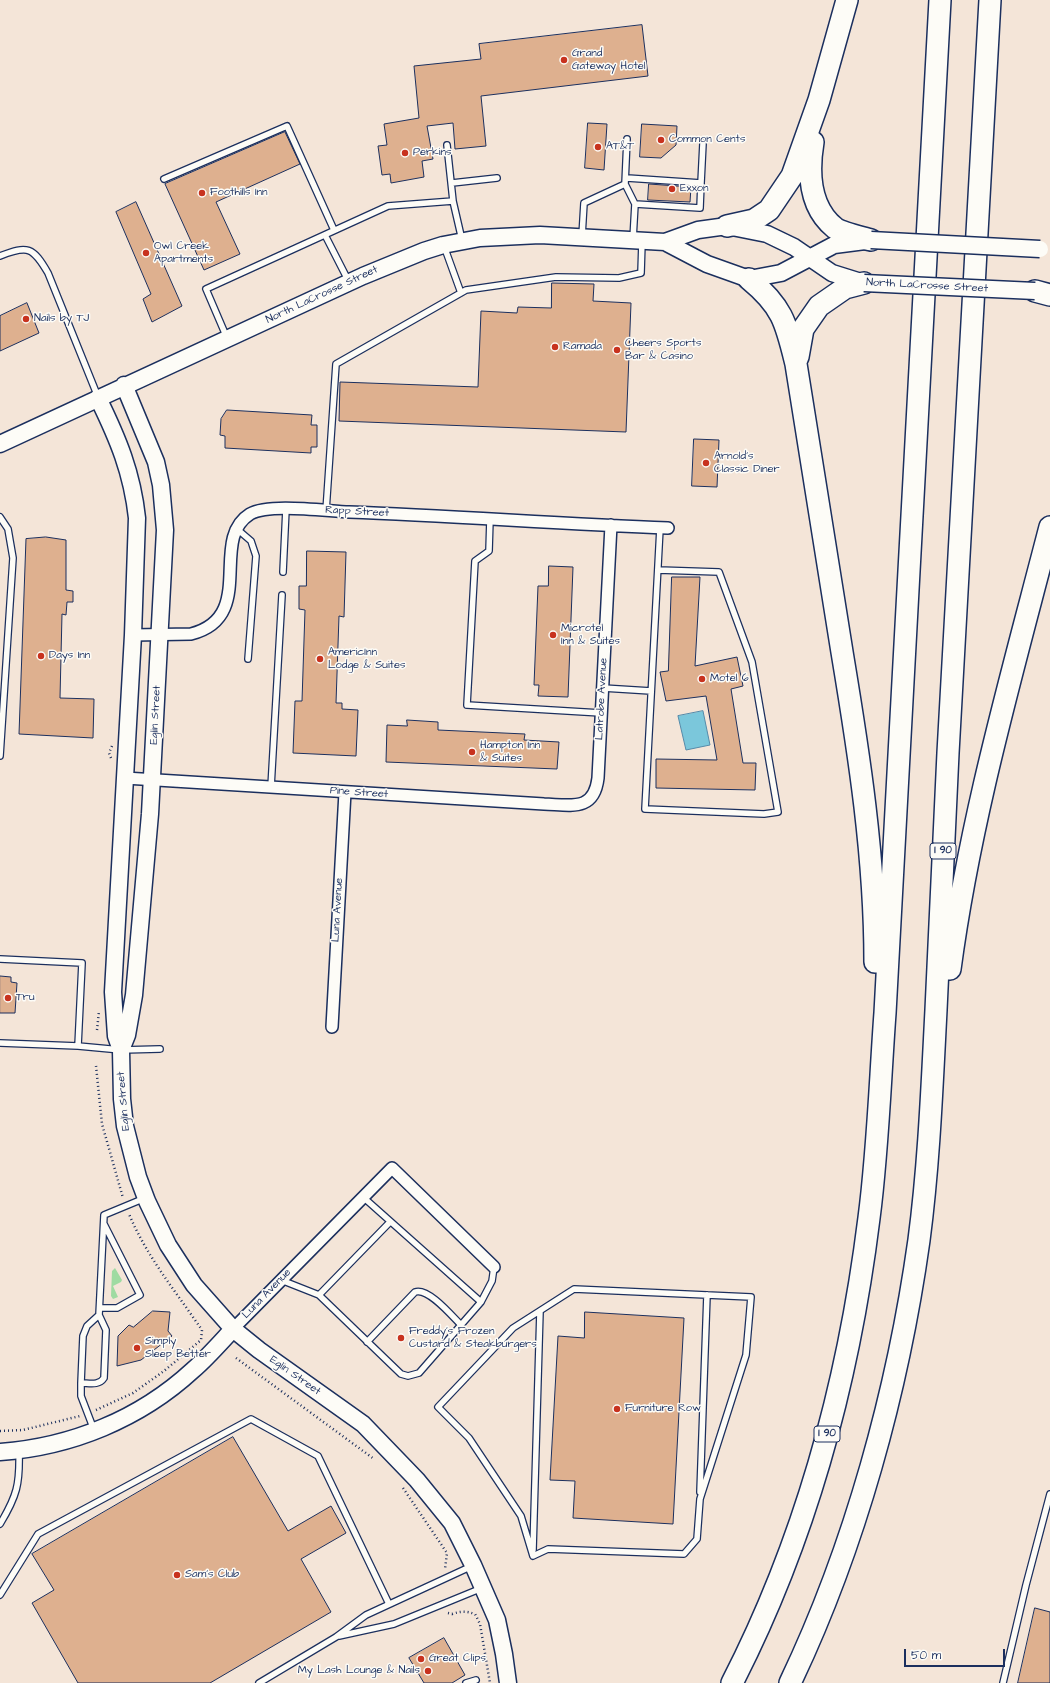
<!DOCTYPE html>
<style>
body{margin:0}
#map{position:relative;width:1050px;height:1683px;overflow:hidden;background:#f4e5d8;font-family:"Architects Daughter",sans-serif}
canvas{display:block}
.scale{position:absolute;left:904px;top:1649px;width:101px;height:18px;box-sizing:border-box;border:2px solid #1b2f5e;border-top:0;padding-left:5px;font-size:12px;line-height:14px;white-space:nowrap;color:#1b2f5e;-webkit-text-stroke:3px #fdfcf7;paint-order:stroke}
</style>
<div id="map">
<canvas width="1050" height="1683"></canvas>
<div class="scale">50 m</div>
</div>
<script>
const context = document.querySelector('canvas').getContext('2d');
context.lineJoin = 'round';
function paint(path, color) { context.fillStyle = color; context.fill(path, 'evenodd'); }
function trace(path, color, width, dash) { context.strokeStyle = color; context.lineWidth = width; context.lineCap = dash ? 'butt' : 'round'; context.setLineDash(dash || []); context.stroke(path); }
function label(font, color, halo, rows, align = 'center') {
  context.font = font + ' "Architects Daughter",sans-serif'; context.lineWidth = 3; context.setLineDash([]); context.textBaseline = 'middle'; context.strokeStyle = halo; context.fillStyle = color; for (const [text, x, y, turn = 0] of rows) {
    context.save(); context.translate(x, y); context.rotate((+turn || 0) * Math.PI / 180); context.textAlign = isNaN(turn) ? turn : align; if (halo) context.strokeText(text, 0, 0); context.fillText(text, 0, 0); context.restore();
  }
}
const green = new Path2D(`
 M115 1268 122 1280 121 1282 113 1286 118 1297 113 1299 111 1296 112 1271Z`);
const water = new Path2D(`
 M703 711 710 745 686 750 678 716Z`);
const building = new Path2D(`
 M642 25 648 76 481 96 486 146 455 149 453 123 427 126 433 159 422 161 424 177 391 183 390 174 382 175 378 146 387 145 384 124 419 118 414 66 481 59 479 44Z
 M588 123 607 124 604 170 585 168Z
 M642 124 677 126 676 145 661 158 640 157Z
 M285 132 300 164 216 202 240 254 204 270 165 184Z
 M649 184 691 187 690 202 648 200Z
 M136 202 182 306 152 322 143 299 151 294 116 212Z
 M552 283 594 284 593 301 631 303 626 432 339 421 340 382 478 387 481 311 517 313 518 307 551 308Z
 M27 303 39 333 0 351V316Z
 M227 410 312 415 311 425H317V447H311V453L225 448V436L220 435 221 419Z
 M694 439 719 440 717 487 692 486Z
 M46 537 66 540V590L73 591V602H67L66 615 62 614 60 698 94 699 93 738 19 734 26 539Z
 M307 551 346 552 344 617 339 616 336 703H342V709L358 710 356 756 293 753 295 701H302L305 610 299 609V586H306Z
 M549 566 573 567 568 697 538 696 539 685H534L538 586H548Z
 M672 577H700L695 666 737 657 743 686 731 689 743 763H756L755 790 656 788V759L717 760 706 696 666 701 660 672 668 671Z
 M407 720 438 722V730L525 734 524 740 559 742 557 769 386 762 387 725 407 726Z
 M0 976 11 977V982L17 983 15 1013H0Z
 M153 1311 170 1312 168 1331 172 1336 141 1360 117 1366 118 1336 129 1325 133 1327Z
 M585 1312 684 1318 673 1524 573 1518 575 1481 550 1480 558 1336 584 1338Z
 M233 1437 288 1531 331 1506 346 1533 301 1559 331 1612 210 1683H78L32 1603 54 1590 32 1554Z
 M1035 1608 1050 1612V1683H1018Z
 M444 1638 465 1675 452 1683H424L409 1658Z`);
const path = new Path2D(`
 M111 758 109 753 112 746
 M97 1030 99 1011
 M96 1066 102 1124 123 1198
 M236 1358 374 1459
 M96 1410 133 1393 164 1371 201 1340 202 1330C176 1292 147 1257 129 1214
 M0 1431 23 1430 80 1416
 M403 1488 447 1553 445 1569
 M448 1613 452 1614C461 1611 466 1611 475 1614L480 1624 490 1683`);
const lane = new Path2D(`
 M447 145 453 201
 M627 178 701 183 700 208 635 204
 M164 179 287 126 334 230
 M452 183 497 178
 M701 183 703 143
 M625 184 635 204 633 239
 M325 235 349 282
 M582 236 584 203 625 184 627 139
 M444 246 461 293
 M0 256C28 245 33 247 48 273L98 397
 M227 338 206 289 388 206 453 201 462 240
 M326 511 336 364 466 290 556 277 619 278 641 273 642 242
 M0 517 8 529 13 558 0 756
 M490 519 489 551 475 561 467 705 601 713
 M237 529 251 541 256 556 248 659
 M658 570 719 572 752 662 778 812 764 814 645 809 660 528
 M283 572 286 509
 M603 688 651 691
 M271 787 282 595
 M0 959 82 963 78 1046
 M0 1043 78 1046 121 1050 160 1049
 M363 1197 481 1302 419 1373 408 1376 401 1374 319 1295 390 1222
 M281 1280 319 1295
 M574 1289 751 1297 746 1355 700 1499 697 1539 684 1554 548 1549 533 1556 521 1516 469 1438 438 1407 513 1328Z
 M481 1302 492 1281 494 1267
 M100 1308H117L140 1295 104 1224
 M367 1342 415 1292C428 1287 452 1316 461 1325
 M81 1383C89 1383 99 1386 104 1378L106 1330 99 1315
 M94 1430 81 1396V1383L83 1336 87 1326 99 1315 104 1215 145 1198
 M700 1492 707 1295
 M0 1524C17 1496 20 1484 19 1451
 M533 1550 540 1311
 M0 1595 38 1534 251 1419 318 1456 389 1604
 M339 1636 394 1624 482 1588
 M259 1683 336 1637 366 1615 472 1566
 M466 1683 476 1680
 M1003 1683 1026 1585 1050 1494`);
const street = new Path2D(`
 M133 635 191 634C258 617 208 540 250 514 269 503 325 511 349 512 455 516 562 524 668 528
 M125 778 544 804C571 805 594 812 598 778L611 525
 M332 1027 345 792
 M233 1329 392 1168 494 1267`);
const secondary = new Path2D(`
 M665 242 707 264 749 279 781 273 834 245 865 241
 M98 398C118 439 132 472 137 518L133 635 113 992 116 1036 121 1050 122 1099 125 1126 138 1177 147 1201 168 1245 194 1285 233 1329 259 1350 363 1424 417 1480 452 1523 473 1565 497 1620 504 1654 508 1683
 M0 444 363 276 424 251 443 245 480 238 540 235 665 242 698 230 727 226 767 234 794 247 832 273 864 283
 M121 1050 127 1035 134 995 150 814 165 530 161 485 156 462 124 385
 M0 1452C71 1447 140 1419 193 1370 207 1358 220 1343 233 1329`);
const highway = new Path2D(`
 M813 142C808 172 809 207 835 228 842 233 861 237 871 240
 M727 226 754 220 769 210 792 176 819 100 847 0
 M749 279C783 307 786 323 796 364 812 460 827 556 842 652 859 754 875 857 875 962
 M1035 291 1050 295
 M798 357 803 329 819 306 845 288 864 283
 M950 969C970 819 1012 674 1050 527
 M732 1683C806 1539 849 1379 869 1218 878 1150 880 1081 885 1013L940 0
 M790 1683C855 1547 898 1390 919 1240 929 1164 932 1087 936 1010 940 924 944 839 948 753 961 502 975 251 990 0`);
const secondaryBridge = new Path2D(`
 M871 240 1040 249
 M864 283 1035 291`);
const markers = [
 [564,60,4,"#c8321e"],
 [661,140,4,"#c8321e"],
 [598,147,4,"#c8321e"],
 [405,153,4,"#c8321e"],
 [672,189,4,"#c8321e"],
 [202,193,4,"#c8321e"],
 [146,253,4,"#c8321e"],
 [26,319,4,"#c8321e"],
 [555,347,4,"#c8321e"],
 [617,350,4,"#c8321e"],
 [706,463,4,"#c8321e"],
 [553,635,4,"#c8321e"],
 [41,656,4,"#c8321e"],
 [320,659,4,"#c8321e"],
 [702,679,4,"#c8321e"],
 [472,752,4,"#c8321e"],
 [8,998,4,"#c8321e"],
 [401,1338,4,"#c8321e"],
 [137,1348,4,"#c8321e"],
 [617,1409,4,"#c8321e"],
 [177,1575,4,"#c8321e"],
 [421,1659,4,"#c8321e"],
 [428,1671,4,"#c8321e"]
];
const shields = [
 [943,851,26],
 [827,1434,26]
];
const shieldNames = [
 ["I 90",943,851],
 ["I 90",827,1434]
];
const poiNames = [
 ["Grand",572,54],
 ["Gateway Hotel",572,67],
 ["Common Cents",669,140],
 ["AT&T",606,147],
 ["Perkins",413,153],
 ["Exxon",680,189],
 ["Foothills Inn",210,193],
 ["Owl Creek",154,247],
 ["Apartments",154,260],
 ["Nails by TJ",34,319],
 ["Cheers Sports",625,344],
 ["Bar & Casino",625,357],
 ["Ramada",563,347],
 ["Arnold's",714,457],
 ["Classic Diner",714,470],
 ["Microtel",561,629],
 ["Inn & Suites",561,642],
 ["AmericInn",328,653],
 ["Lodge & Suites",328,666],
 ["Days Inn",49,656],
 ["Motel 6",710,679],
 ["Hampton Inn",480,746],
 ["& Suites",480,759],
 ["Tru",16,998],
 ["Freddy's Frozen",409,1332],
 ["Custard & Steakburgers",409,1345],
 ["Simply",145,1342],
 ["Sleep Better",145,1355],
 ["Furniture Row",625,1409],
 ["Sam's Club",185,1575],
 ["Great Clips",429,1659],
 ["My Lash Lounge & Nails",420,1671,"right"]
];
const streetNames = [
 ["North LaCrosse Street",927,286,3],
 ["North LaCrosse Street",322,295,-25],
 ["Rapp Street",357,512,3],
 ["Latrobe Avenue",602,699,-87],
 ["Eglin Street",156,715,-87],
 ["Pine Street",359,793,4],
 ["Luna Avenue",338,910,-87],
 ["Eglin Street",124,1101,-95],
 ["Luna Avenue",267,1294,-46],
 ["Eglin Street",295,1376,35]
];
paint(green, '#9fdba2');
paint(water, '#7bc7db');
trace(water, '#558aa9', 1);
paint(building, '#deb08f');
trace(building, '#1b2f5e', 1);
trace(lane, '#1b2f5e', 8);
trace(street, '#1b2f5e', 14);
trace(secondary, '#1b2f5e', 19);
trace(highway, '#1b2f5e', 24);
trace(path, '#1b2f5e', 2.5, [1, 3]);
trace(lane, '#fdfcf7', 5.5);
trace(street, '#fdfcf7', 11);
trace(secondary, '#fdfcf7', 16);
trace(highway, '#fdfcf7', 21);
trace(secondaryBridge, '#1b2f5e', 19, []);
trace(secondaryBridge, '#fdfcf7', 16);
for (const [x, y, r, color] of markers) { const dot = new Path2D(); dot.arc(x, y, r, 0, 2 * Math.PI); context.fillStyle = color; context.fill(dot); trace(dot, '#fdfcf7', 1.5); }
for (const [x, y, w] of shields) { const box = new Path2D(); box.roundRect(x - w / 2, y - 8, w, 16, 3); context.fillStyle = '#fdfcf7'; context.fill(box); trace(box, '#1b2f5e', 1); }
label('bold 10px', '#1b2f5e', null, shieldNames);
label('11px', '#1b2f5e', '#fdfcf7', poiNames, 'left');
label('11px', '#1b2f5e', '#fdfcf7', streetNames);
</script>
